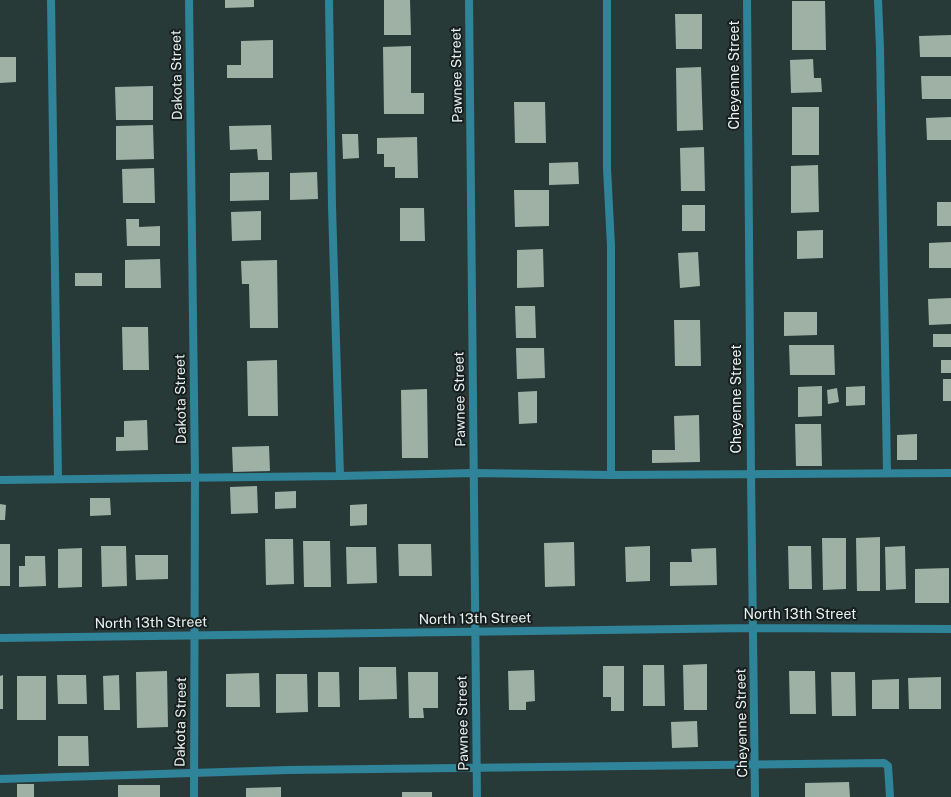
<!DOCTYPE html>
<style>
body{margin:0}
canvas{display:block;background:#283a38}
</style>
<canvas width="951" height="797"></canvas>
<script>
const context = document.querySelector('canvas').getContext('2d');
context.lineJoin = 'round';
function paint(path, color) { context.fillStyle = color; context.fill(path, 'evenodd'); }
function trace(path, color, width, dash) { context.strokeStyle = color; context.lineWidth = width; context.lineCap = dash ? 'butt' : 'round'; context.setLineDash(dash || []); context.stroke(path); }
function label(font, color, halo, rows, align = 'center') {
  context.font = font + ' "Public Sans",sans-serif'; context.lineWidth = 4; context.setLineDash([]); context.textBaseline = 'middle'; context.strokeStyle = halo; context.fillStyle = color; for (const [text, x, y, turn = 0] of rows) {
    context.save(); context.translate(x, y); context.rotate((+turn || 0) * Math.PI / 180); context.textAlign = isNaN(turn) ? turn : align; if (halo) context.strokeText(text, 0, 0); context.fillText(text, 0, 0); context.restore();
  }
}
const building = new Path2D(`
 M225 0H254V7L225 8Z
 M384 0H410L411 35H384Z
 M792 1H825L826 50H792Z
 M675 14H702V49H676Z
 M951 35V57H920L919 36Z
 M273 40V78H227V65H241V41Z
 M411 46V93H424V114H384L383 47Z
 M0 57H16V82L0 83Z
 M813 59 814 78H821L822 92 791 93 790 60Z
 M701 67 703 130 677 131 676 68Z
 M921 76H951V99H922Z
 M153 86V120H116L115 87Z
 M514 102H545L546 143H515Z
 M792 107H819V155H792Z
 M951 117V140H927L926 118Z
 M153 125 154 159 116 160V126Z
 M271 125 272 160H258L257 149 230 150 229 126Z
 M342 134H358L359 158 343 159Z
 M417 137 418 178H395V167H384V154H377V138Z
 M704 147 705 191H681L680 148Z
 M578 162 579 184 549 185V163Z
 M818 165 819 212 791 213V166Z
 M154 168 155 203H123L122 169Z
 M269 172V200L230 201V173Z
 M317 172 318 199 290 200V173Z
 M514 190H549V226L515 227Z
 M937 202H951V226H937Z
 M682 205H705V231H682Z
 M400 208H424L425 241H400Z
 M261 211V240L232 241 231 212Z
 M126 219H139V227L160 226V246H127Z
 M823 230V258L797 259V231Z
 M951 242V268H929V243Z
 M543 249 544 287 517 288V250Z
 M698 252 700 286 680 288 678 253Z
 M160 259 161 288H125V260Z
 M277 260 278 328H250L249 284H242L241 261Z
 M75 273H102V286H75Z
 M951 298V324L929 325 928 299Z
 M515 306H535L536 338H516Z
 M784 312H817V335L784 336Z
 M674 320H700L701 366H675Z
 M122 327H148L149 370H123Z
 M933 334H951V347H933Z
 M789 345H834L835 375H790Z
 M516 348H544L545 378 517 379Z
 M277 360 278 416H248L247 361Z
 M941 360H951V373H941Z
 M943 379H951V401H943Z
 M822 386V416L798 417V387Z
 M865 386V405L846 406V387Z
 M837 388 839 402 828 404 827 390Z
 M427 389 428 458H402L401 390Z
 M537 391V423L519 424 518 392Z
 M699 415 700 462 652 463V450H675L674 416Z
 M147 420 148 450 116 451V437H124V421Z
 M795 424H821L822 466H796Z
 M917 434V460H897V435Z
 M269 446 270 471 233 472 232 447Z
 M257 486 258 513 231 514 230 487Z
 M296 491V508L275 509V492Z
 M90 498H110L111 515 90 516Z
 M0 504 6 505 5 520H0Z
 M367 504V525L350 526V505Z
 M880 537V591H857L856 538Z
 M822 538H846V589L823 590Z
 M265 539H293L294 584 266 585Z
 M303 541H330L331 587H304Z
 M574 542 575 586 545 587 544 543Z
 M0 544H10V586H0Z
 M398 544H431L432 576H399Z
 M101 546H126L127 586 102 587Z
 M650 546V581L626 582 625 547Z
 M788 546H811L812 589H789Z
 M905 546 906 589 886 590 885 547Z
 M346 547H376L377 583 347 584Z
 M82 548V587L58 588V549Z
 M716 548 717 585 670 586V562H692L691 549Z
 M135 555H168V579L136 580Z
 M25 556H45L46 586 19 587V566H25Z
 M949 568V603H915V569Z
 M707 664V710H684L683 665Z
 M643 665H664L665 706H643Z
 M603 666H624V711H611V697H603Z
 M359 667H396L397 699 359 700Z
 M534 670 535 701 526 702V710H509L508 671Z
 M167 671 168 727 137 728 136 672Z
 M789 671H815L816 714H790Z
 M318 672H339L340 707H318Z
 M408 672H438V708H423L424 718H409Z
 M831 672H855L856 716H832Z
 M259 673 260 707H226V674Z
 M276 674H307L308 712 276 713Z
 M3 675V709H0V676Z
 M57 675H86L87 704H58Z
 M119 675 120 710H104L103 676Z
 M17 676H46V720H17Z
 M941 677V709H909L908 678Z
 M899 679V709H872V680Z
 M697 721 698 747 672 748 671 722Z
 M58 736H88L89 766H58Z
 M849 782 850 797H805V783Z
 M17 784H34V797H17Z
 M118 785H160V797H118Z
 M281 787V797H246V788Z
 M402 792H432V797H402Z`);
const service = new Path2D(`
 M51 0 58 478
 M329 0 332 206 340 476
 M607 0V168L611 246V475
 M878 0 880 48 887 473
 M0 480 340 476 474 473 611 475 951 473
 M0 779 288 770 884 763 888 766 890 797`);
const minor = new Path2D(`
 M189 0 195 477 194 797
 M469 0 477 797
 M747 0 751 473 755 797
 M0 638 754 628 951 629`);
const streetNames = [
 ["Dakota Street",177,75,-91],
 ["Pawnee Street",457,75,-91],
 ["Cheyenne Street",735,75,-90],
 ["Dakota Street",181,399,-91],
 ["Pawnee Street",460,399,-91],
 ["Cheyenne Street",737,399,-90],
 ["North 13th Street",800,615],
 ["North 13th Street",475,619,-1],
 ["North 13th Street",151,623,-1],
 ["Dakota Street",181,722,-89],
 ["Pawnee Street",463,723,-91],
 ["Cheyenne Street",742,723,-91]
];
paint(building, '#9fb0a5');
trace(service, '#308499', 8);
trace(minor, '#308499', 8);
label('14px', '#e7f2f1', '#171f1e', streetNames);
</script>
